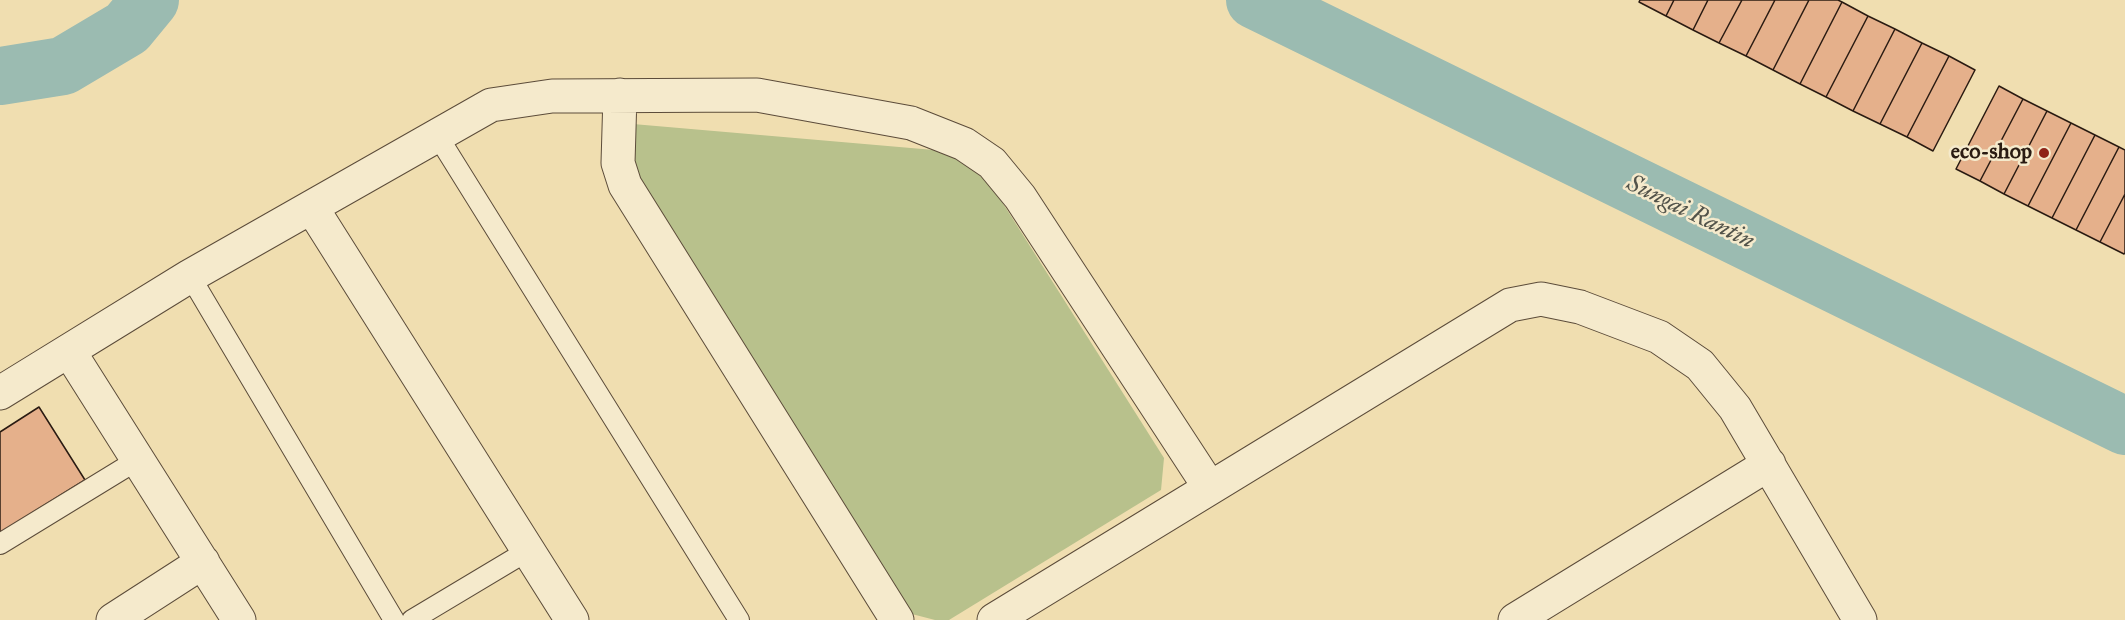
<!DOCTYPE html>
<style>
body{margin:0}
canvas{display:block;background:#f0deb0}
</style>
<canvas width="2125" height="620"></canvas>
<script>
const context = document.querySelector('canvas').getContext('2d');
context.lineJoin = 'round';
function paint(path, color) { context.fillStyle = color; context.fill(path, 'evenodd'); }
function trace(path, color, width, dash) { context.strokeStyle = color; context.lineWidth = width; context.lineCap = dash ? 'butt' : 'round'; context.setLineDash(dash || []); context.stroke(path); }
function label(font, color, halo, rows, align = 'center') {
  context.font = font + ' "IM FELL Great Primer",serif'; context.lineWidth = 5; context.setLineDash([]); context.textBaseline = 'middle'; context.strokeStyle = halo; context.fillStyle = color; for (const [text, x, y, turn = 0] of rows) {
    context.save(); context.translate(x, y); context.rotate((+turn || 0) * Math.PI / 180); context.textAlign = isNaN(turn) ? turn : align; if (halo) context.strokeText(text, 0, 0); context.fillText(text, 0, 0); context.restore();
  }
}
const green = new Path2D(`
 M633 124 934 150 963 161 992 186 1164 458 1161 490 949 620H935L908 613 620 173Z`);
const river = new Path2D(`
 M1255 0 2125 426
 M0 76 63 66 127 28 150 0`);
const building = new Path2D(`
 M1640 0H1674L1666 16 1639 2Z
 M1674 0H1708L1693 30 1666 16Z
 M1708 0H1742L1719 43 1693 30Z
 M1742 0H1775L1746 56 1719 43Z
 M1775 0H1809L1773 70 1746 56Z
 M1809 0H1838L1842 2 1800 84 1773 70Z
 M1842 2 1868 16 1826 97 1800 84Z
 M1868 16 1895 29 1853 111 1826 97Z
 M1895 29 1922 43 1880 124 1853 111Z
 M1922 43 1949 56 1907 137 1880 124Z
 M1949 56 1975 70 1933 151 1907 137Z
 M1999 86 2023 99 1980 181 1956 169Z
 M2023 99 2047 111 2004 194 1980 181Z
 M2047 111 2071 123 2028 206 2004 194Z
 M2071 123 2095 135 2052 218 2028 206Z
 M2095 135 2119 147 2076 230 2052 218Z
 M2119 147 2125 150V194L2100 242 2076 230Z
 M2125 194V253L2124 254 2100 242Z
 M39 407 85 480 0 533V432Z`);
const service = new Path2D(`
 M437 135 739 620
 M190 276 394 620
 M0 544 139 459
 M412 620 529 550`);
const minor = new Path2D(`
 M620 95 618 163 625 185 897 620
 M312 208 572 620
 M69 351 239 620
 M0 393 190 276 491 105 552 96 757 95 911 123 964 144 992 163 1020 197 1210 488
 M113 620 203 562
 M994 620 1510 305 1541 299 1580 307 1659 337 1700 365 1735 408 1860 620
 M1515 620 1769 464`);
const markers = [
 [2044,153,6,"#8f2418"]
];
const poiNames = [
 ["eco-shop",2032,153]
];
const waterNames = [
 ["Sungai Rantin",1690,213,26]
];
paint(green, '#b8c18c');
trace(river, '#9bbbb1', 58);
paint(building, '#e5b08b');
trace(building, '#2a1b12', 1.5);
trace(service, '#5c4c3a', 22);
trace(minor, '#5c4c3a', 35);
trace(service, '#f5eacc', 20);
trace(minor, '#f5eacc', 33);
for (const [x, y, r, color] of markers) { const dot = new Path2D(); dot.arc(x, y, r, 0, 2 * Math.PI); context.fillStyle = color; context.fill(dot); trace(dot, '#f5eacc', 2); }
label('bold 22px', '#2a1b12', '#f5eacc', poiNames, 'right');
label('italic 24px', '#52534a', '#f5eacc', waterNames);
</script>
